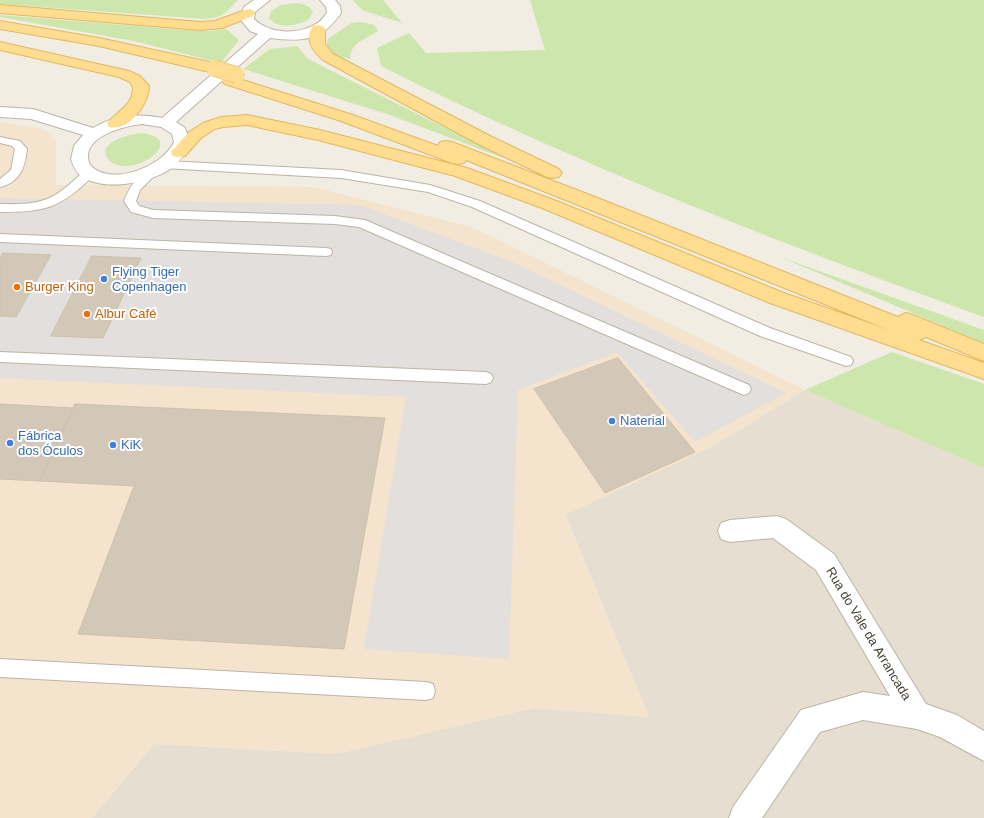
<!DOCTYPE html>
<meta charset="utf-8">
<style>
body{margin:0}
canvas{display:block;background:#f1ede3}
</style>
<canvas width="984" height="818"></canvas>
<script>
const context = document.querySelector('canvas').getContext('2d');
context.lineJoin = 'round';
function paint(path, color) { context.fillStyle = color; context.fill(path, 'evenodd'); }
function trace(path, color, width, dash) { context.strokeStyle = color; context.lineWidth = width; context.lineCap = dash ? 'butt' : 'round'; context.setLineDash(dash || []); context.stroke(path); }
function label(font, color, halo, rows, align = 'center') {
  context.font = font + ' Helvetica,sans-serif'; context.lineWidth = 4; context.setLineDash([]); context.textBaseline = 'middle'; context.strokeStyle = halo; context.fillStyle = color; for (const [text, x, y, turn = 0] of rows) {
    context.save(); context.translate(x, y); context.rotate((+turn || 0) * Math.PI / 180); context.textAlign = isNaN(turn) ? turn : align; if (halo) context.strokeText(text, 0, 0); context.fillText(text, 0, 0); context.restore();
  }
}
const residential = new Path2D(`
 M805 390 984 468V818H92L154 744 336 754 535 708 649 717 565 514 711 447Z`);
const commercial = new Path2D(`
 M0 122 43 129 56 140V185L314 187 474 228 805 390 711 447 565 515 649 717 535 708 336 754 154 744 92 818H0Z`);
const green = new Path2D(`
 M0 0H238C224 13 225 17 205 19L0 4Z
 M353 0H383L402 23 362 10Z
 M530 0H984V317C779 243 576 164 381 66L377 48 409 33 426 53 545 50Z
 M295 3C303 4 309 5 313 12L309 19C298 26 278 30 269 18L271 11 281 5Z
 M0 15 185 30 210 31 226 29 239 40 221 63 134 41 0 17Z
 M362 22 374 25 378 31C370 37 356 41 352 50 350 53 351 56 350 59L334 55 326 46 328 39 351 23Z
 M297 46 308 59 509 160 387 114 243 69 270 49Z
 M141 133C192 139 128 183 108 159 95 142 132 134 141 133Z
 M780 257 984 330V343Z
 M892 352 984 384V468L805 390Z`);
const parking = new Path2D(`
 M0 198 359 205 510 261 786 393 695 442 617 352 518 390 509 659 364 649 406 397 0 378Z`);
const building = new Path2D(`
 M3 253 51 255 16 317 0 316V258Z
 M92 256 141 258 103 338 51 336Z
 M618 358 695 452 605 493 534 389Z
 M0 404 73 408 40 481 0 479Z
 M75 404 385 418 344 649 78 634 134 486 40 481Z`);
const service = new Path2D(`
 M0 137 20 141 27 149C25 168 20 182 0 187V179L11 170 15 149 12 146 0 143Z
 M167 161 341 170 430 185 480 201 770 328 851 357 853 361 851 365 846 366 760 336 472 207 428 192 341 178 163 168 161 165 163 162Z
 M89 169 95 173 93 176C60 208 46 212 0 212V204C44 205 53 201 85 170Z
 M151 169 157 173 140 190 136 201 139 206 153 210 335 216 365 220 749 385 751 389 749 393 744 395 739 393 359 227 335 224 153 218 131 212 124 201C129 189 137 173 151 169Z
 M0 234 326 248 331 249 332 252 331 255 326 256 0 242Z
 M0 352 486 372 491 374 493 378 491 382 486 384 0 362Z
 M0 659 426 682 433 684 435 691 433 698 426 700 0 677Z`);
const minor = new Path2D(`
 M777 516 786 519 834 554 926 704 957 715 984 731V761L940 737 917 729 863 720 820 732 762 818H729L733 807 801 710 863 692 890 696 816 570 773 538 730 542 721 539 718 531 721 523 730 520Z`);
const tertiary = new Path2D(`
 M254 0H270L255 12 254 19C269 34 298 35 316 24 321 22 324 16 327 13L326 7 320 0H335L340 6 341 13C322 41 302 42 270 38L176 122 185 128 190 142C186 152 182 159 173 167 153 183 101 193 80 175 75 171 73 165 71 159L74 146 83 135 31 119 0 117V107L33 109 93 128C115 115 138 113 162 118L258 34 250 31 240 19 244 7ZM142 124 161 127 172 134 174 142C163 166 114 186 92 167 89 164 88 160 88 156 88 135 125 126 142 124Z`);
const primary = new Path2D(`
 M0 5 200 22 215 21 248 9 253 10 255 13 253 16 222 28 200 30 0 13Z
 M0 21 99 38 214 63 219 65 222 68 219 71 214 73 99 46 0 29Z
 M318 25 323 26 325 29V44L333 54 492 137 559 169 562 173 559 177 553 178 547 177 480 145 323 60C313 51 304 39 313 26Z
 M0 42 129 71 140 76 149 86C149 104 129 132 109 127L107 124C117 110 133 107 133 87L130 82 119 77 0 50Z
 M230 76 353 115 438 146 440 142 446 141 452 142 595 197 898 317 906 313 913 315 984 344V361L926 337 919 340 984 363V379L770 303 542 208 455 176 318 140 247 125 223 127 215 129 201 138 185 156 179 157 173 156 171 152 189 132 203 123 221 117 247 115 320 130 467 168 554 200 784 293 889 330 466 160 464 163 458 164 452 163 341 121 225 84 222 81 225 78Z`);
const primaryBridge = new Path2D(`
 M214 68 237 75`);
const markers = [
 [104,279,4,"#3f7fe0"],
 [17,287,4,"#e8710a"],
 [87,314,4,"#e8710a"],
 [612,421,4,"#3f7fe0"],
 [10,443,4,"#3f7fe0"],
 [113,445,4,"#3f7fe0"]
];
const shopNames = [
 ["Flying Tiger",112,272],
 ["Copenhagen",112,287],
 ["Naterial",620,421],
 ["Fábrica",18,436],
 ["dos Óculos",18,451],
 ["KiK",121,445]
];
const foodNames = [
 ["Burger King",25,287],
 ["Albur Café",95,314]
];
const streetNames = [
 ["Rua do Vale da Arrancada",868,634,59]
];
paint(residential, '#e5ded1');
paint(commercial, '#f4e3cd');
paint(green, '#cde6ab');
paint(parking, '#e2dfdc');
paint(building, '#d3c8b8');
trace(building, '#cec0ac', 1);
trace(service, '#bdb4a6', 2);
trace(minor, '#bdb4a6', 2);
trace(tertiary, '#bdb4a6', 2);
trace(primary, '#e2b860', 2);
paint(service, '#fff');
paint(minor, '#fff');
paint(tertiary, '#fff');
paint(primary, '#fedc90');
trace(primaryBridge, '#e2b860', 17, []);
trace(primaryBridge, '#fedc90', 16);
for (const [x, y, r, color] of markers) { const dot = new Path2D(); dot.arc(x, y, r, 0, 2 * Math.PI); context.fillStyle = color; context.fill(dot); trace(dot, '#fff', 1.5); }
label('13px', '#366cbe', '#fff', shopNames, 'left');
label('13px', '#c56008', '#fff', foodNames, 'left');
label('13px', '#433d33', '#fff', streetNames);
</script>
